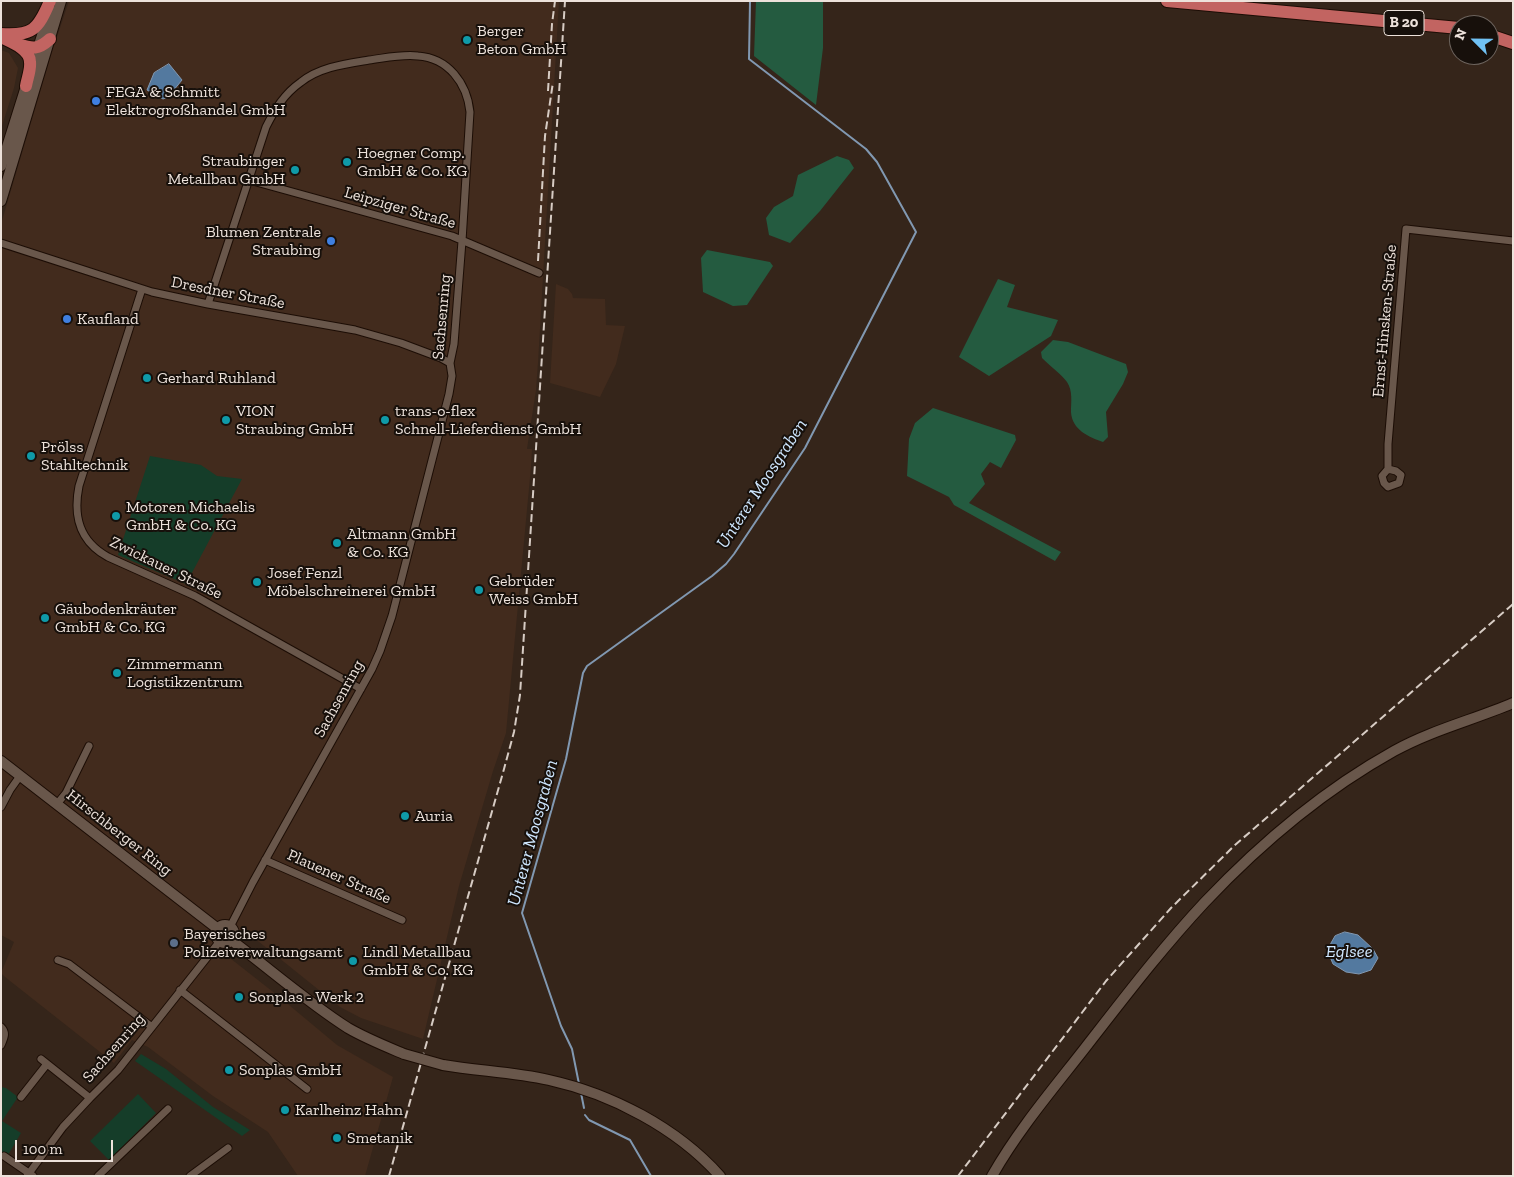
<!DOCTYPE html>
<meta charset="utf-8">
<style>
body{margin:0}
#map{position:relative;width:1514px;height:1177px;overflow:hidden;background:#35251a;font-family:"Zilla Slab",serif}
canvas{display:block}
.frame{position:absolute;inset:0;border:2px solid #ede2db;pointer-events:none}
.north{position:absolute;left:1449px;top:15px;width:50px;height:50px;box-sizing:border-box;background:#17100b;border:1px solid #6d645e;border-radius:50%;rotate:293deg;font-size:14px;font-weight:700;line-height:20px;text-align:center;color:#ede2db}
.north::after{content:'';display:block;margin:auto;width:18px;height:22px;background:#70c1f4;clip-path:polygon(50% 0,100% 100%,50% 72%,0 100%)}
.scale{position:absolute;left:15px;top:1140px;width:98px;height:22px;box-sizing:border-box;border:2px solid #ede2db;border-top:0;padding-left:6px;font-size:15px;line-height:18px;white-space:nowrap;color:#ede2db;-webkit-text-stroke:4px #17100b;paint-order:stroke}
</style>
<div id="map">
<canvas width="1514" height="1177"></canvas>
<div class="frame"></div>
<div class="north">N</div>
<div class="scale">100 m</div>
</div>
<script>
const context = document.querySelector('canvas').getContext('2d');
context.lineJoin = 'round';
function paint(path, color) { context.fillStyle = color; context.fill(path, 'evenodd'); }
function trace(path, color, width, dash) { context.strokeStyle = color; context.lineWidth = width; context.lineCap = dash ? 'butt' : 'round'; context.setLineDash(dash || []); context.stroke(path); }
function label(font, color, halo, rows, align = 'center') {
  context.font = font + ' "Zilla Slab",serif'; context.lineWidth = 4; context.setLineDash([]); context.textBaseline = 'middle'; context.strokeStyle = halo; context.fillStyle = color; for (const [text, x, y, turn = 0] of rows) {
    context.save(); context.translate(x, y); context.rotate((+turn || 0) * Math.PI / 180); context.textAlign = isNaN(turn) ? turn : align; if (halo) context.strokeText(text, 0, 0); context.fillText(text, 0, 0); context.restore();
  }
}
const built = new Path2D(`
 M69 1H559L538 363 536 390 527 449H532L531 467 506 733 493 771 459 886 423 1039 361 1018 340 1007 243 929 221 951 277 995 337 1045 393 1077 365 1176H298L268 1132 213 1096 148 1047 132 1040 114 1063 5 977 1 973 14 942 1 935V224L51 55Z
 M1 50 9 53 18 68 14 88 1 129Z
 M556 284 568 289 572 294 573 298 605 299 606 325 625 326 616 364 600 397 550 383Z`);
const green = new Path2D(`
 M150 456 201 465 217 476 242 479 186 584 118 555Z
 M141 1054 166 1069 213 1107 250 1130 242 1136 135 1061Z
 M1 1087 6 1088 18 1097 2 1121 21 1133 8 1155 1 1157Z
 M138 1094 156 1113 109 1160 90 1141Z`);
const forest = new Path2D(`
 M756 1H823V48L816 105 754 56Z
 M837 156 849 160 854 168 820 211 790 243 769 235 766 218 774 207 793 196 798 175Z
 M707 250 770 262 773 266 747 305 733 306 703 292 701 258Z
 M998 279 1015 285 1007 307 1058 320 1051 336 989 376 959 357Z
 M1053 340 1068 342 1126 364 1128 372 1123 384 1106 412 1108 437 1103 442C1089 437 1072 430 1071 412 1071 402 1073 391 1067 382 1063 376 1048 364 1042 358L1041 352Z
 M933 408 1015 435 1016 440 1001 468 990 462 981 474 985 484 969 503 1061 552 1055 561 954 505 949 497 907 476 909 439 915 423Z`);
const water = new Path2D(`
 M169 64 182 80 168 97 163 99 147 90 154 73Z
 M1345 932 1358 935 1373 949 1378 958 1371 970 1359 974 1346 972 1333 964 1328 952 1331 943 1335 936Z`);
const stream = new Path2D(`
 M579 1084 572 1049 561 1026 522 913 566 759 583 673 587 666 712 576 726 564 734 554 805 448 916 232 877 162 866 149 749 59 750 1
 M581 1093 584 1108
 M585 1115 589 1120 630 1140 651 1176`);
const street = new Path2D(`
 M249 180 452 236 539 273
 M1 243 152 292 208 304 355 330 401 343 441 358 450 363
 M142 289 79 486C73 516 79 541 108 557L195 596 361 689
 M208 304 266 127C275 109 284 94 301 82 320 67 345 64 369 60 385 58 402 54 418 56 448 58 467 83 470 112L462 241 454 344 450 363 452 376 449 394 392 616 380 651 372 669 253 882 230 927
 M1388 469 1396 471 1401 475 1399 483 1388 487 1384 483 1382 476 1388 469V444L1406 229 1513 241
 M57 804 66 793 89 746
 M1 807 10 790 20 776
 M265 860 402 920
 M58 960 69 964 152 1027
 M180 990 307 1089
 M1 1027C7 1033 4 1038 1 1045
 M41 1059 90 1098
 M21 1097 47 1064
 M4 1156 33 1176
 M27 1176 63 1127 90 1098 118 1070 220 941
 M98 1176 168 1109
 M190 1176 228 1148`);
const secondary = new Path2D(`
 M1 166 50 10
 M1 201 61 1
 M1 761 218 929
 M216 934a9 9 0 1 1 18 0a9 9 0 1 1-18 0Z
 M231 940C270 969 307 1002 348 1028 365 1038 385 1046 404 1054
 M443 1065C478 1071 514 1072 549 1080 612 1094 677 1128 720 1176
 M992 1176C1018 1130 1053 1089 1085 1048 1124 998 1162 948 1205 902 1260 844 1324 790 1394 751 1432 730 1473 720 1513 703`);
const highway = new Path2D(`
 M1167 1 1459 28
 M1 34C32 36 38 30 50 1
 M1489 35 1513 43
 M1 37C11 42 30 49 30 62 31 70 27 79 26 86
 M18 44C33 49 38 50 50 39`);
const rail = new Path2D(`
 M548 91 552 24 555 1
 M538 261 545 136 553 82
 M389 1176 504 769 514 732 520 695 565 1
 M958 1176 1106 981 1171 908 1235 845 1513 604`);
const secondaryBridge = new Path2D(`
 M404 1054 443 1065`);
const markers = [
 [467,40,5,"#0f9aa8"],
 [96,101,5,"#3f7fe0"],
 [347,162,5,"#0f9aa8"],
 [295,170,5,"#0f9aa8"],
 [331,241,5,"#3f7fe0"],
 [67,319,5,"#3f7fe0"],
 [147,378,5,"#0f9aa8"],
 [226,420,5,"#0f9aa8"],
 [385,420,5,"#0f9aa8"],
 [31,456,5,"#0f9aa8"],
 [116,516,5,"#0f9aa8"],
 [337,543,5,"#0f9aa8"],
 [257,582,5,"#0f9aa8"],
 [479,590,5,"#0f9aa8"],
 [45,618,5,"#0f9aa8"],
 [117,673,5,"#0f9aa8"],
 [405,816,5,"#0f9aa8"],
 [174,943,5,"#5c6f8a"],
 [353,961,5,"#0f9aa8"],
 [239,997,5,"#0f9aa8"],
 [229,1070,5,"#0f9aa8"],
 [285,1110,5,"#0f9aa8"],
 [337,1138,5,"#0f9aa8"]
];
const shields = [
 [1404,23,40]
];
const shieldNames = [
 ["B 20",1404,23]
];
const poiNames = [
 ["Berger",477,31],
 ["Beton GmbH",477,49],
 ["FEGA & Schmitt",106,92],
 ["Elektrogroßhandel GmbH",106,110],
 ["Hoegner Comp.",357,153],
 ["GmbH & Co. KG",357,171],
 ["Straubinger",285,161,"right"],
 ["Metallbau GmbH",285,179,"right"],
 ["Blumen Zentrale",321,232,"right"],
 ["Straubing",321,250,"right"],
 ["Kaufland",77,319],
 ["Gerhard Ruhland",157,378],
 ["VION",236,411],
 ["Straubing GmbH",236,429],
 ["trans-o-flex",395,411],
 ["Schnell-Lieferdienst GmbH",395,429],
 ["Prölss",41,447],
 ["Stahltechnik",41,465],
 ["Motoren Michaelis",126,507],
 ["GmbH & Co. KG",126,525],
 ["Altmann GmbH",347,534],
 ["& Co. KG",347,552],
 ["Josef Fenzl",267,573],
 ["Möbelschreinerei GmbH",267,591],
 ["Gebrüder",489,581],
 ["Weiss GmbH",489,599],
 ["Gäubodenkräuter",55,609],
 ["GmbH & Co. KG",55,627],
 ["Zimmermann",127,664],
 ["Logistikzentrum",127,682],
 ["Auria",415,816],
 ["Bayerisches",184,934],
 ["Polizeiverwaltungsamt",184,952],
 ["Lindl Metallbau",363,952],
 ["GmbH & Co. KG",363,970],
 ["Sonplas - Werk 2",249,997],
 ["Sonplas GmbH",239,1070],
 ["Karlheinz Hahn",295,1110],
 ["Smetanik",347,1138]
];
const streetNames = [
 ["Leipziger Straße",400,208,16],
 ["Dresdner Straße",228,293,11],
 ["Sachsenring",442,317,-85],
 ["Ernst-Hinsken-Straße",1385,321,-85],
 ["Zwickauer Straße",166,568,26],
 ["Sachsenring",339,699,-61],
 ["Hirschberger Ring",119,833,38],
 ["Plauener Straße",339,877,24],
 ["Sachsenring",114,1048,-49]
];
const waterNames = [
 ["Unterer Moosgraben",762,484,-57],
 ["Unterer Moosgraben",533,833,-75],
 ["Eglsee",1349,952]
];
paint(built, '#422b1d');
paint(green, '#153d29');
paint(forest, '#245b40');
paint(water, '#53799f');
trace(water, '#8198b1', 1);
trace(stream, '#8198b1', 2);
trace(street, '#1c0d05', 9);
trace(secondary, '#1c0d05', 12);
trace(highway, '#1c0d05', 14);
trace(street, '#69574b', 7);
trace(secondary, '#69574b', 10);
trace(highway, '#c26461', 12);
trace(rail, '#d7ccc4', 2, [8, 4]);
trace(secondaryBridge, '#1c0d05', 12, []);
trace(secondaryBridge, '#69574b', 10);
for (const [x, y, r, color] of markers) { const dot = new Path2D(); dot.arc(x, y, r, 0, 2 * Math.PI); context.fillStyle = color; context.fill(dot); trace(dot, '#17100b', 2); }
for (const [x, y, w] of shields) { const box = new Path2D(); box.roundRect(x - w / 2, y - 12.5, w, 25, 4); context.fillStyle = '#17100b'; context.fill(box); trace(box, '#ede2db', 1); }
label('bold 15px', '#ede2db', null, shieldNames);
label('16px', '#ede2db', '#17100b', poiNames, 'left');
label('16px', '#ede2db', '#17100b', streetNames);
label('italic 18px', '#cfe7ff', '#17100b', waterNames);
</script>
